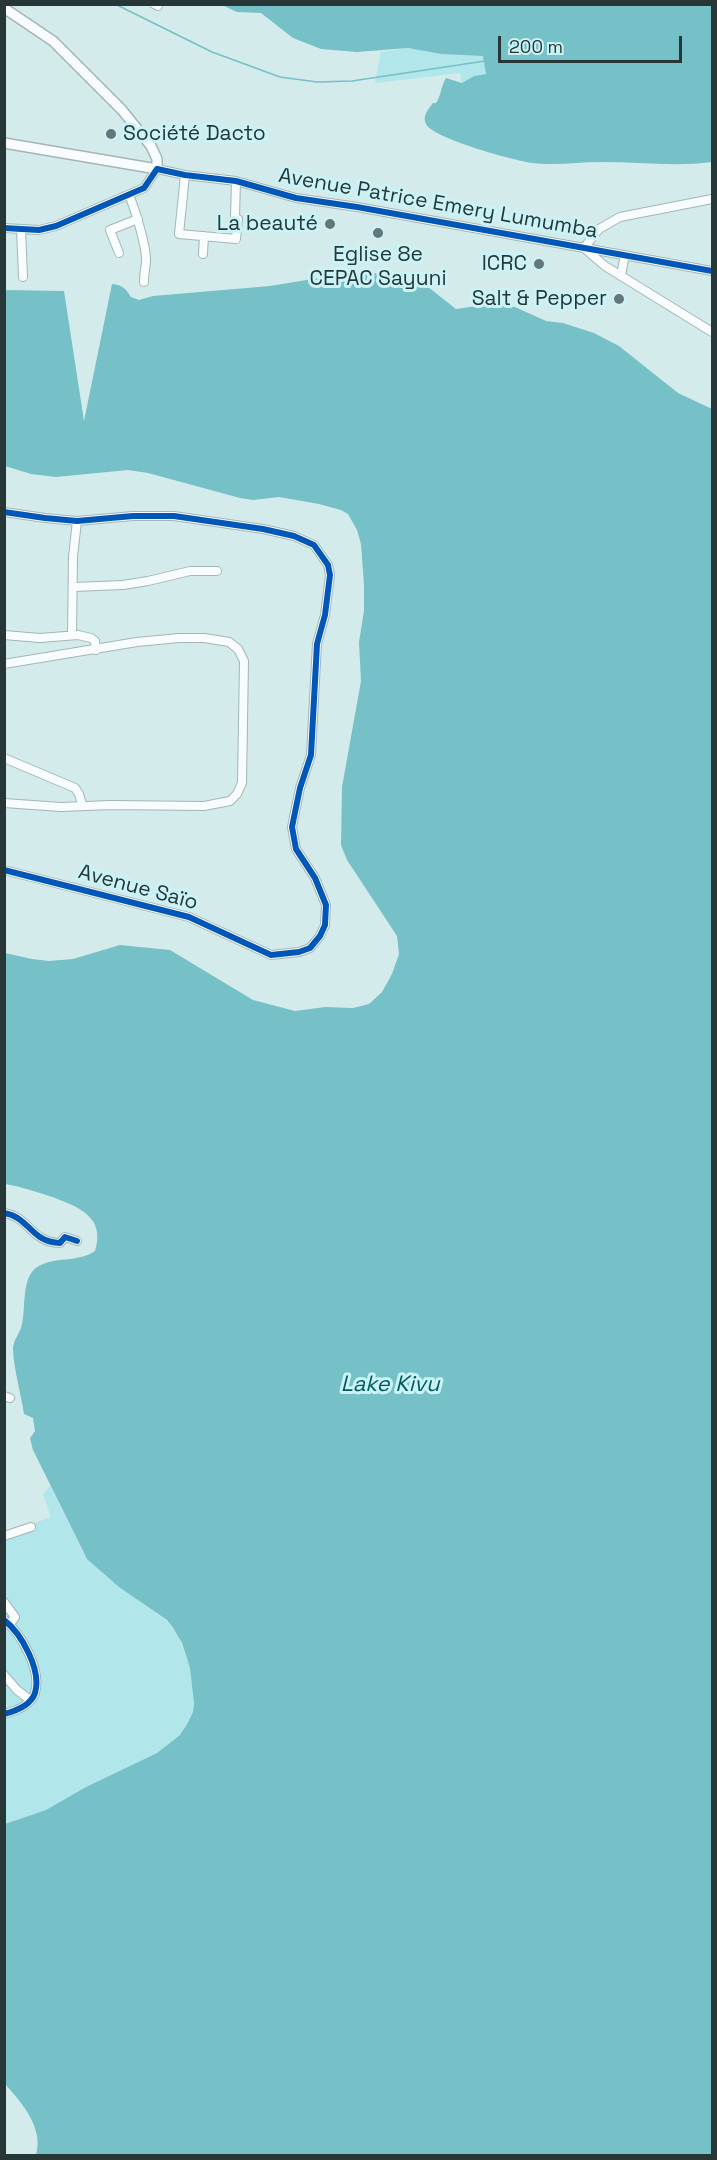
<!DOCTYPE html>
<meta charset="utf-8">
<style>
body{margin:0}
#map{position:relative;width:717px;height:2160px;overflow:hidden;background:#d4ebec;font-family:"Space Grotesk",sans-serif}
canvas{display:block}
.frame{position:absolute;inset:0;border:6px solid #273738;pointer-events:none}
.scale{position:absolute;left:498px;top:36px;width:184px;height:27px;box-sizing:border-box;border:3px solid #273738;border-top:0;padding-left:8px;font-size:18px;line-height:21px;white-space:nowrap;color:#273738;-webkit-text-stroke:4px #caf3f7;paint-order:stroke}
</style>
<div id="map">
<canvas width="717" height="2160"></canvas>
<div class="frame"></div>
<div class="scale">200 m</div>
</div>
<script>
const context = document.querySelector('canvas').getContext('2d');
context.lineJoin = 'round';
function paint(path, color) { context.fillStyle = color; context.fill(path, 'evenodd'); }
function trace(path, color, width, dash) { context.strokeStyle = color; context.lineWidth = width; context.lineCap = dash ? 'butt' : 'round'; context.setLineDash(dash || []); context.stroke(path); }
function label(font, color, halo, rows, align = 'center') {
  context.font = font + ' "Space Grotesk",sans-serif'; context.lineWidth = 6; context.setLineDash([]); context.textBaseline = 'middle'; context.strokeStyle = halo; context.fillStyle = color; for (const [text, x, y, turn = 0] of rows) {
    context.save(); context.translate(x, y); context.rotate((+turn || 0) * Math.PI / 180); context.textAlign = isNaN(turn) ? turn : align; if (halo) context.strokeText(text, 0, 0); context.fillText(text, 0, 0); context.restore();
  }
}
const green = new Path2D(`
 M408 48 441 54 484 56 486 74 474 76 462 83 460 73 375 83 381 52Z
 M50 1486 83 1552 107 1577 167 1621 179 1638 190 1668 194 1696 193 1712 180 1735 157 1753 86 1787 46 1810 5 1824V1534L51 1517 43 1494Z`);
const water = new Path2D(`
 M222 5H712V162C675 167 639 162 602 162 579 162 555 166 533 163 515 161 432 138 426 124 422 116 428 110 433 103H436C441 96 441 86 446 78L462 83 474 76 486 74 483 56 441 54 408 48 357 52 321 49 293 38 261 13 237 12Z
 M378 273H394L423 283 456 309 484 305 515 307 546 321 563 323 594 333 619 346 678 393 712 409V2155H36C44 2128 22 2103 5 2084V1824L46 1810 86 1787 157 1753 180 1735 187 1724 193 1712 194 1703 190 1668 182 1643 173 1628 167 1620 119 1587 87 1559 33 1450 30 1438 35 1431 33 1418 24 1414C21 1394 14 1370 13 1350 13 1339 20 1334 22 1324 26 1308 21 1278 37 1267 54 1256 78 1263 95 1251 105 1218 81 1208 55 1198 38 1192 22 1187 5 1184V953L32 959 49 961 73 959 120 945 170 950 253 1000 295 1011 325 1007 353 1008 369 1004 382 992 392 974 399 954 397 936 347 860 341 845 342 787 361 681 359 642 364 611V585L361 544 357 530 348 514 341 510 319 504 279 497 253 500 240 498 148 473 128 470 56 477 31 474 5 466V290L64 291 84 421 112 284C123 285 126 289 131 297L139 300 153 296 270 286 319 278Z`);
const stream = new Path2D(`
 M115 4 212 52 280 77 317 82 352 81 485 61`);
const minor = new Path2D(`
 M154 4 158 6
 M185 175 179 234 236 239 238 219 235 217 236 181
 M129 195C135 209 147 248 146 262 145 269 144 275 144 282
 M712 199 620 217 599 229 584 248 605 266 712 332
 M4 228 39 230 56 226 144 188 157 169 185 175 236 181 296 198 357 207 712 271
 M21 229 23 277
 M119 253 110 230 138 219
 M203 254 204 236
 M621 275 625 255
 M4 512 45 518 77 521 133 516H174L263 529 294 536 314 545 328 565 330 575 325 615 317 644 311 755 300 788 292 827 296 849 315 878 326 905 325 925 320 936 310 948 299 952 271 955 189 917 4 870
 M74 587 123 585 148 581 190 571H217
 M4 635 40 638 78 635 91 638 95 641 96 650
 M72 635 73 557 77 521
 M4 664 137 642 179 638H204L229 642 238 649 244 661 242 783 237 794 230 801 204 806 111 805 61 807 4 803
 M4 758 75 788 79 794 82 805
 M4 1213C30 1217 30 1242 60 1243L65 1237 77 1241
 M4 1396 10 1398
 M4 1536 31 1527
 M4 1602 15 1617 10 1624
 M4 1620C21 1633 42 1670 35 1693 31 1705 16 1711 4 1714
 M4 1675 17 1690 30 1700`);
const major = new Path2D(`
 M4 8 53 41 122 110 151 146 157 159V169L4 143`);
const cycleway = new Path2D(`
 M4 228 39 230 56 226 144 188 157 169 185 175 236 181 296 198 357 207 712 271
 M4 512 45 518 77 521 133 516H174L263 529 294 536 314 545 328 565 330 575 325 615 317 644 311 755 300 788 292 827 296 849 315 878 326 905 325 925 320 936 310 948 299 952 271 955 189 917 4 870
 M4 1213C30 1217 30 1242 60 1243L65 1237 77 1241
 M4 1620C21 1633 42 1670 35 1693 31 1705 16 1711 4 1714`);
const markers = [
 [111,134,6,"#647677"],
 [330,224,6,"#647677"],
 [378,233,6,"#647677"],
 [539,264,6,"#647677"],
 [619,299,6,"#647677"]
];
const poiNames = [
 ["Société Dacto",123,134,"left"],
 ["La beauté",318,224],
 ["Eglise 8e",378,255,"center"],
 ["CEPAC Sayuni",378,279,"center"],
 ["ICRC",527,264],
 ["Salt & Pepper",607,299]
];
const streetNames = [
 ["Avenue Patrice Emery Lumumba",438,204,10],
 ["Avenue Saïo",138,888,15]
];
const waterNames = [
 ["Lake Kivu",390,1385]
];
paint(green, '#b1e6ea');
paint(water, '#76c0c7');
trace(stream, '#76c0c7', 1.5);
trace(minor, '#a4b5b6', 10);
trace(major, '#a4b5b6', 12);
trace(minor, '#f9fcfc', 8);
trace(major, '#f9fcfc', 9);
trace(cycleway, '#0057b8', 6);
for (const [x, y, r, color] of markers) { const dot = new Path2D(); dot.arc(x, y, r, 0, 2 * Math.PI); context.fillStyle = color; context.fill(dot); trace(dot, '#caf3f7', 2); }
label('21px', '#273738', '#caf3f7', poiNames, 'right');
label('21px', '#273738', '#caf3f7', streetNames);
label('italic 22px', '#025b61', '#caf3f7', waterNames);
</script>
